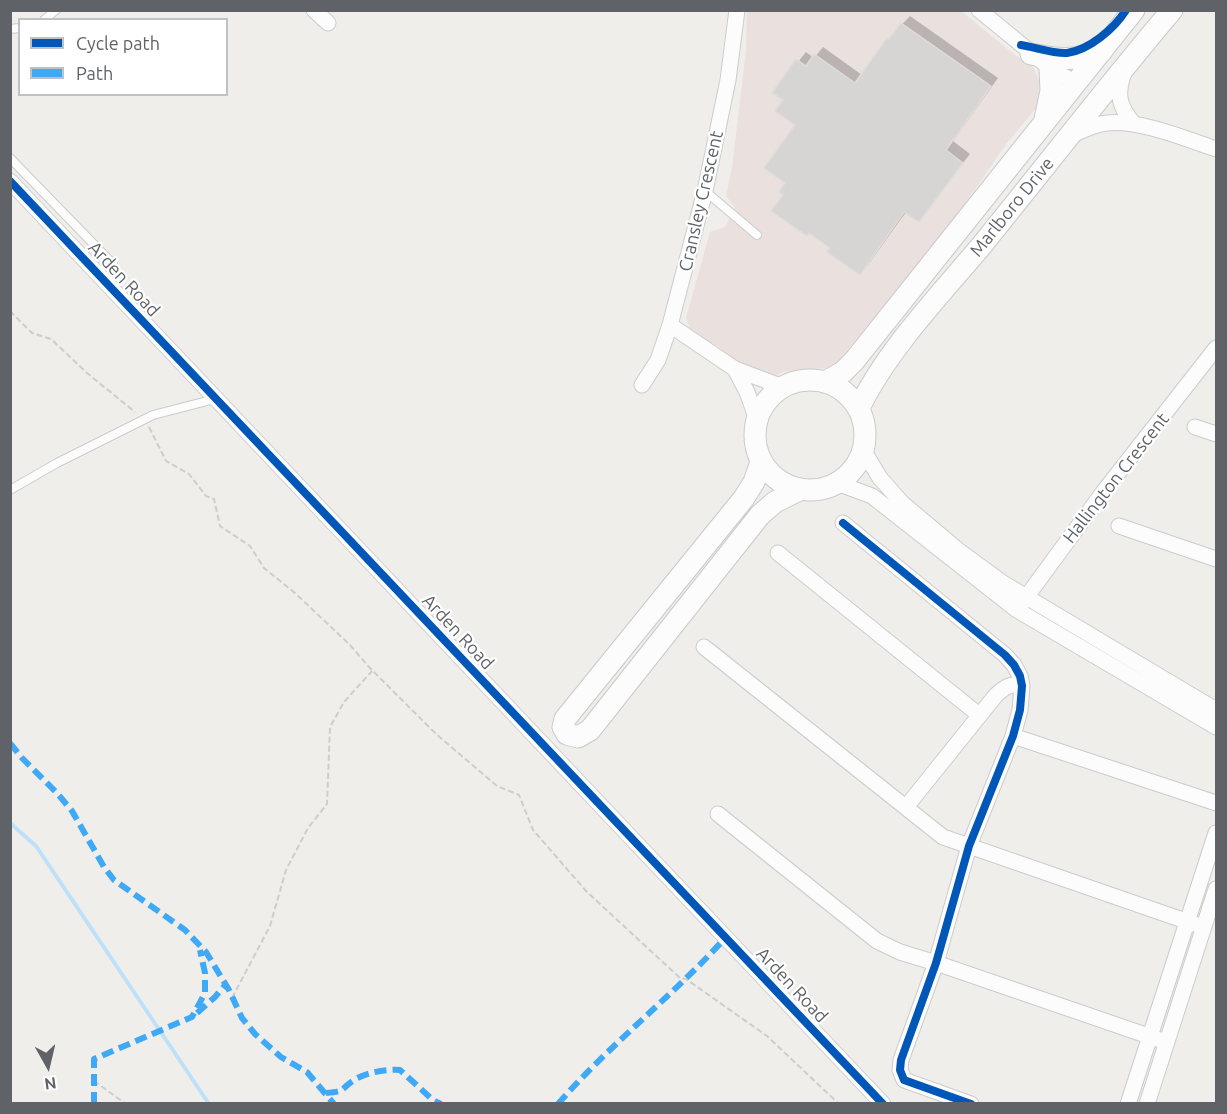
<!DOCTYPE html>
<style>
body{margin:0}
#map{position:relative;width:1227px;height:1114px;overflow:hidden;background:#efeeea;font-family:Ubuntu,sans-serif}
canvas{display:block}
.frame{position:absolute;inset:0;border:12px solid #5f6368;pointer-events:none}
.legend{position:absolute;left:18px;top:18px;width:210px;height:78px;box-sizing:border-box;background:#fff;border:2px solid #bfc1c3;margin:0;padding:8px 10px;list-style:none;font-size:18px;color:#5f6368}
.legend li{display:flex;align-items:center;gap:12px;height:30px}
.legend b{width:30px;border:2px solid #bfc1c3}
.north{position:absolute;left:18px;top:1036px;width:60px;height:60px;-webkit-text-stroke:4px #fff;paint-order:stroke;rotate:172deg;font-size:16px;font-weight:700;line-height:24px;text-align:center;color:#5f6368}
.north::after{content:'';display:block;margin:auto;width:21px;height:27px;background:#5f6368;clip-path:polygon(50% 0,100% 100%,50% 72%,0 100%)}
</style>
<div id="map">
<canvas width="1227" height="1114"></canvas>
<div class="frame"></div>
<ul class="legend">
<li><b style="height:8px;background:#0057b8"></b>Cycle path</li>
<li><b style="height:8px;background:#3fa9f5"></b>Path</li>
</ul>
<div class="north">N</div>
</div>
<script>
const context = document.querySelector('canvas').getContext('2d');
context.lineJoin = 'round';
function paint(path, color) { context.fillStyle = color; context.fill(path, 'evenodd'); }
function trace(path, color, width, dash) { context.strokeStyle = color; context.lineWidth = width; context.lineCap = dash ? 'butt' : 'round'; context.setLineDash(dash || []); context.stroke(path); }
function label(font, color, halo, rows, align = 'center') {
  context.font = font + ' Ubuntu,sans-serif'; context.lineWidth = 4.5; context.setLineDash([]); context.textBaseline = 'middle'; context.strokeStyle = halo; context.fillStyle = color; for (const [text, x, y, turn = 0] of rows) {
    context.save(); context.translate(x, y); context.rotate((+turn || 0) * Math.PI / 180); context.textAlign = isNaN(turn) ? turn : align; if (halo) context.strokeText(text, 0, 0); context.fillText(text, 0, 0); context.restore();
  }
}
const medical = new Path2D(`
 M747 11H961L1015 55 1033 67 1040 82 1037 107 1007 143 946 231 833 367 783 372 771 378 748 374 719 347 691 332 686 318 710 232 725 227 735 207 726 196 732 168 746 50Z`);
const shadow = new Path2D(`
 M910 16 998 78 953 141 970 154 918 220 906 212 868 265 860 273 832 247 785 194 797 125 785 100 774 92 806 52 814 58 823 47 862 75 888 39Z`);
const stream = new Path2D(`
 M10 823 36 846 209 1104`);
const building = new Path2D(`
 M901 23 991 86 946 150 963 163 919 222 904 212 860 275 827 252 830 248 809 233 807 236 771 211 783 195 779 192 785 183 764 168 795 125 775 111 783 100 772 93 796 59 806 66 814 54 855 83 887 38 889 39Z`);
const path = new Path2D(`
 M10 311 32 333 51 339 87 373 135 412
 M149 427 166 461 189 474 206 496 214 499 220 526 250 546 264 568 295 593 350 645 368 666 436 734 497 786 519 795 533 830 587 892 680 978 686 979 767 1036 839 1104
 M232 998 270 926 286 870 308 828 327 804 330 727 344 702 372 671
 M94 1081 126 1104`);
const lane = new Path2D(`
 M44 20 56 10
 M10 29 20 28
 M10 158 113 264
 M705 191 757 235
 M10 490 57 463 153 415 215 399`);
const street = new Path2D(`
 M314 10 328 23
 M979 10 1050 68 1075 83
 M1124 73C1116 94 1119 107 1134 124
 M1072 135C1083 130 1095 124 1107 123 1138 119 1186 139 1216 149
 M10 181 883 1104
 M670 325 735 369 783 387
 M735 369 747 392 757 420
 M642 385 658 360 670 325 705 191 728 80 737 10
 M1195 427 1216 434
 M863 450 880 478 902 503 958 550 1003 583 1216 710
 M837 483 872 496 1017 610 1216 727
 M843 523 1005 655 1014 665 1020 676 1022 686 1020 710 1013 736 969 846 936 963 901 1060 900 1070 904 1080 971 1104
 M1119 526 1216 559
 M778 553 979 715
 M1022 603 1104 491 1216 348
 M704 647 943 837 1203 927
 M1013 736 1216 803
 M906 807 996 695C1005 687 1010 683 1022 686
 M718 814 877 941 900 952 936 963 1166 1042
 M1128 1104 1216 833
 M1147 1104 1216 889`);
const secondary = new Path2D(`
 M1031 54C1060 60 1073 61 1102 51
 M1045 119 1051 91 1050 68
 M755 435a55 55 0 1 1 110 0a55 55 0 1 1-110 0Z
 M825 382 843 372 854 361 1134 10
 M859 408C887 350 940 295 982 245 1045 167 1107 87 1172 10
 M761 462 754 482 744 498 565 719 563 727 567 734 578 737 590 730 760 515 775 502 801 489`);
const quiet = new Path2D(`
 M10 743 22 758 57 793 72 811 104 867 114 880 185 930 206 952 229 990 242 1018 255 1034 281 1057 307 1072 334 1104
 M197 1013 215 997 226 984
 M326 1093C347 1091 339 1090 354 1080 367 1072 386 1069 400 1070L433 1100 441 1104
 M94 1104V1059L192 1017 205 993V973L200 950
 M558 1104C610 1044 674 995 726 937`);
const cycleway = new Path2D(`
 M1021 45C1034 47 1055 54 1067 53 1089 50 1114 29 1126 10
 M10 181 883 1104
 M843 523 1005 655 1014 665 1020 676 1022 686 1020 710 1013 736 969 846 936 963 901 1060 900 1070 904 1080 971 1104`);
const streetNames = [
 ["Cransley Crescent",701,201,-77],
 ["Marlboro Drive",1012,207,-51],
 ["Arden Road",124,279,47],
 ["Hallington Crescent",1116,478,-52],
 ["Arden Road",458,632,47],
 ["Arden Road",792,985,47]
];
paint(medical, '#eae0de');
paint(shadow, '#0003');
trace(stream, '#bfe0f9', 4);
paint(building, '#d6d5d3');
trace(building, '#deddd9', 1.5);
trace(lane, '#cbcccc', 10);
trace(street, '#cbcccc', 17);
trace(secondary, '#cacacb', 23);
trace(path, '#cacfcc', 2, [6, 3]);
trace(lane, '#fdfcfc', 8);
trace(street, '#fdfcfc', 15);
trace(secondary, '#fdfcfc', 21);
trace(quiet, '#3fa9f5', 6, [12, 6]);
trace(cycleway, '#0057b8', 8);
label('18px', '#5f6368', '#fff', streetNames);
</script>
